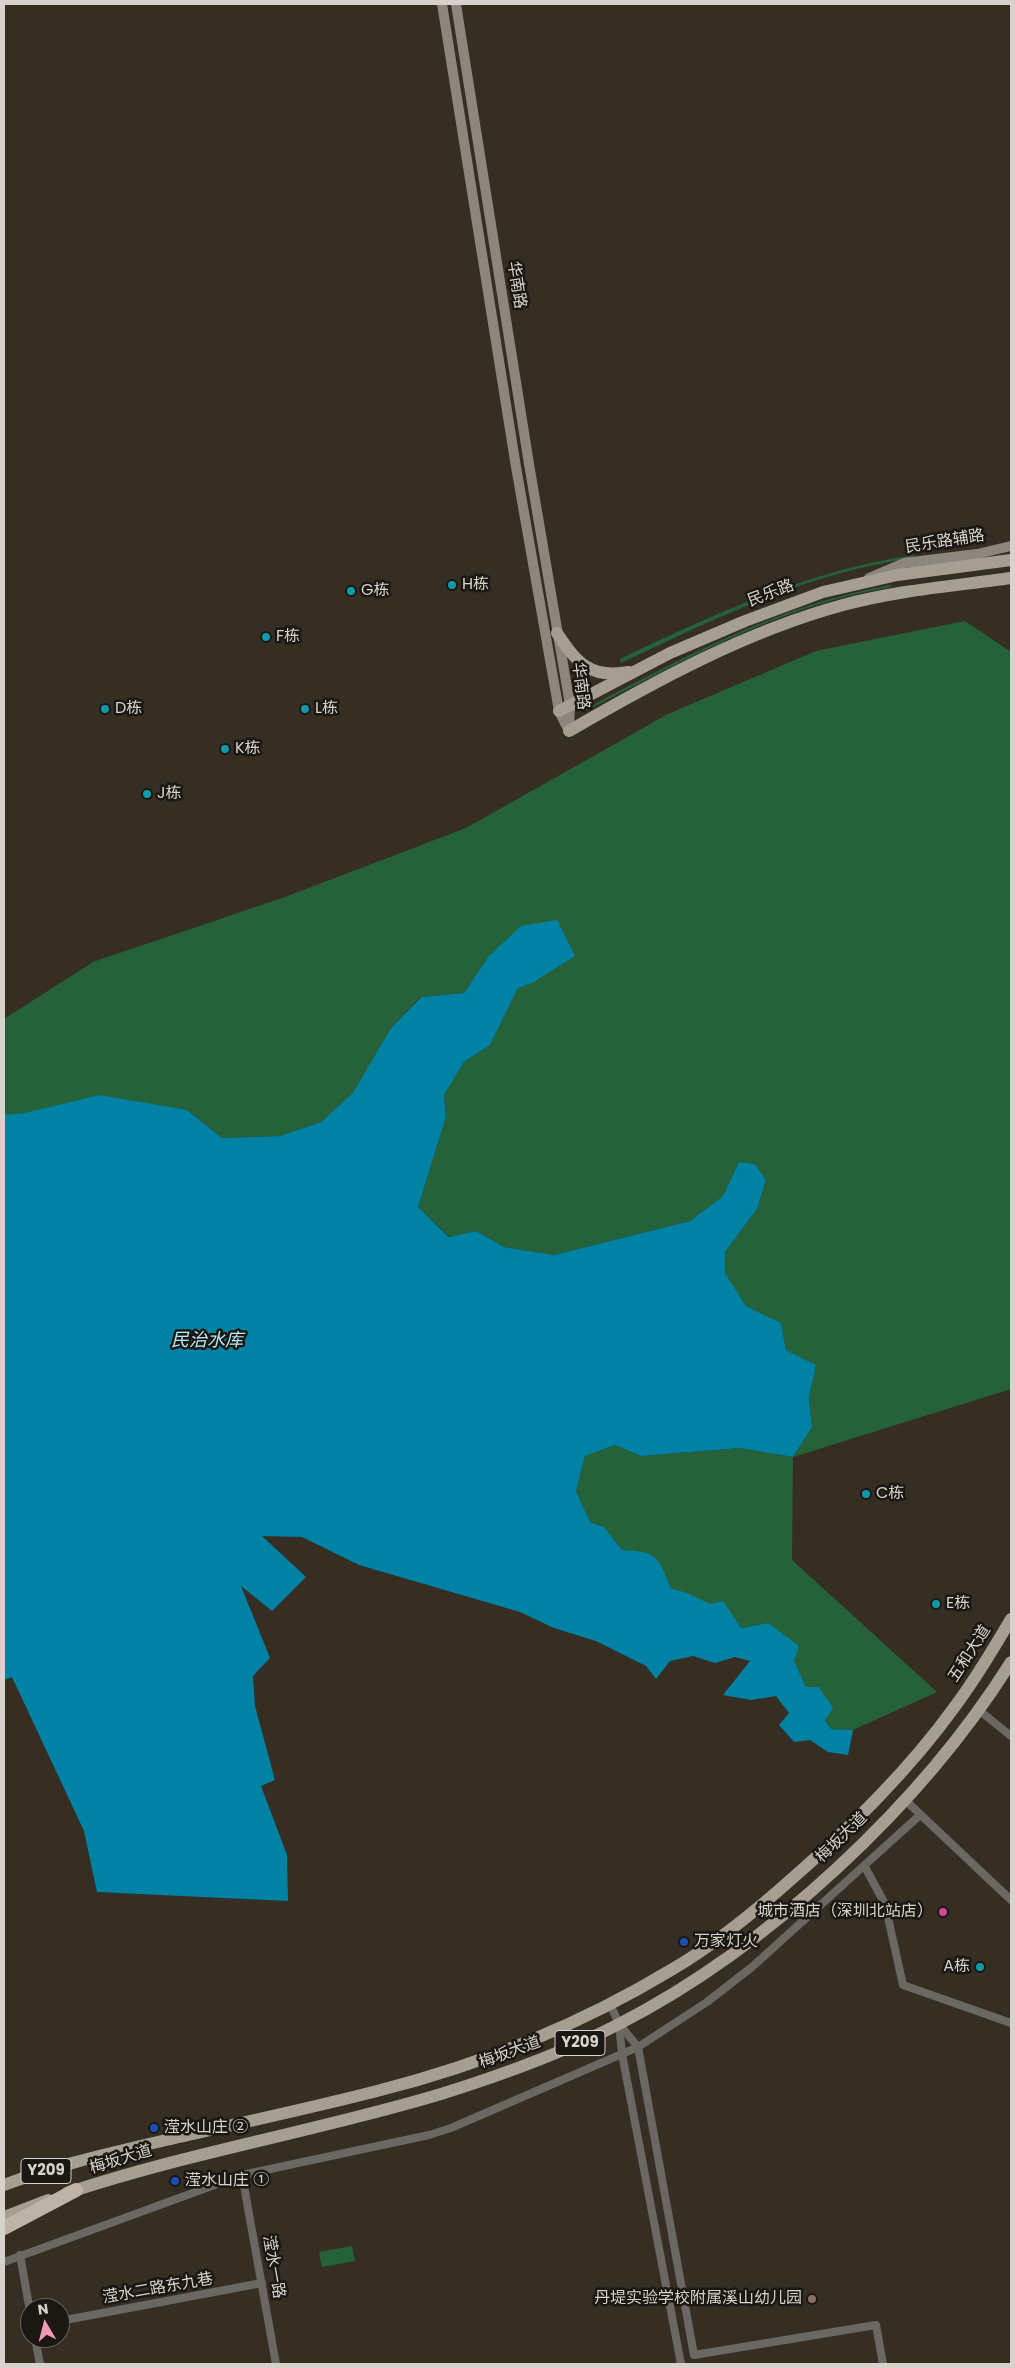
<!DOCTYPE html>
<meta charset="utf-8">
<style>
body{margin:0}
#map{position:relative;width:1015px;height:2368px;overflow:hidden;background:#362e23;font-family:Poppins,sans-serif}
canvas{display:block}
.frame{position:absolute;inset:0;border:5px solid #d7d2cb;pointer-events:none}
.north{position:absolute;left:20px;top:2298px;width:50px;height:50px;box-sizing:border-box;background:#1b1712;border:1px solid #66625c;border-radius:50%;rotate:352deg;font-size:14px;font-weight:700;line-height:20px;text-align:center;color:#d7d2cb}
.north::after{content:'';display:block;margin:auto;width:18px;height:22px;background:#ef9ab8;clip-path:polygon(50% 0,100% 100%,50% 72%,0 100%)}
</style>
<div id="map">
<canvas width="1015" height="2368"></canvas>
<div class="frame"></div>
<div class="north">N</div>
</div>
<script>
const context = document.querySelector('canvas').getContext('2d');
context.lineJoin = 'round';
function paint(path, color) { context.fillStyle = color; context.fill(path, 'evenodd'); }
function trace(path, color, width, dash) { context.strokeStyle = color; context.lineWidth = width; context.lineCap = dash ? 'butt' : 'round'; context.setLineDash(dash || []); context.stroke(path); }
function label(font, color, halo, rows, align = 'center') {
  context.font = font + ' Poppins,"Noto Sans SC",sans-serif'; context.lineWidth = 5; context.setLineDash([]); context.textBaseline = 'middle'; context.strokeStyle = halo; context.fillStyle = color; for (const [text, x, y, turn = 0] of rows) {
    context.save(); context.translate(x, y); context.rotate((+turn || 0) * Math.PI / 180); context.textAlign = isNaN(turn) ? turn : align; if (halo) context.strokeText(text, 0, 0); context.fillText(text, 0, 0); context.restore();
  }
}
const green = new Path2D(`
 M914 555V558C812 571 714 619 621 663L620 659C713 614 811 570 914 555Z
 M891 585 892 587C783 604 682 661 586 711L585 709C682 658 782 603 891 585Z
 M965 621 1011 652V1389L793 1457 792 1560 937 1692 853 1730 831 1729 806 1687 794 1661 768 1623 741 1628C719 1611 699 1596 671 1588 658 1558 656 1551 622 1550L604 1527 590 1522 576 1491 585 1456 615 1445 641 1456 740 1448 793 1457 812 1427 809 1398 816 1365 786 1350 781 1323 746 1306 725 1273V1252L757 1209 766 1180 755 1164 739 1162 723 1196 690 1221 554 1255 504 1247 476 1231 450 1237 418 1207 446 1117 444 1095 464 1062 490 1045 518 988 532 983 488 957 464 993 420 997 391 1028 353 1094 321 1122 280 1136 222 1138 187 1110 4 1115V1019L93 962 285 897 466 828 668 714 816 651Z
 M352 2246 355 2261 322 2267 319 2252Z`);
const water = new Path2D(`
 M557 920 575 956 532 983 518 988 490 1045 464 1062 444 1095 446 1117 418 1207 449 1237 476 1231 504 1247 554 1255 690 1221 723 1196 739 1162 755 1164 766 1180 757 1209 725 1252V1273L746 1306 781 1323 786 1350 816 1365 809 1398 812 1427 793 1457 740 1448 641 1456 615 1445 585 1456 576 1491 590 1522 604 1527 622 1550C657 1551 658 1557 671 1588L687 1593 710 1604 723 1601 741 1628 768 1623 799 1646 794 1661 806 1687H819L833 1708 825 1720 831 1729 853 1730 848 1755 828 1752 810 1740 794 1742 779 1725 789 1713 776 1696 751 1700 723 1695 750 1661 735 1657 715 1663 693 1656 670 1661 656 1679 646 1666 596 1641 554 1628 520 1612 359 1565 302 1537 262 1536 306 1577 272 1611 241 1586 270 1658 253 1676 255 1706 275 1780 261 1786 287 1855 288 1901 97 1892 84 1831 12 1677 4 1680V1115L25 1113 99 1095 187 1110 222 1138 280 1136 321 1122 353 1093 391 1028 421 997 464 993 488 957 521 926Z`);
const street = new Path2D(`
 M980 1711 1011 1736
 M905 1800 1011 1900
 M865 1867 885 1904 903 1985 1011 2023
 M610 2004 619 2024 622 2054 681 2364
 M619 2024 638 2047 694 2355 876 2325 883 2364
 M242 2175 276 2364
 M20 2255 30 2311
 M4 2262 242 2175 429 2135 451 2128 638 2047 707 2002 752 1967 920 1815
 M60 2321 262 2283
 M35 2338 40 2364`);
const secondary = new Path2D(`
 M442 4 516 467 559 711 569 731
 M456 4 529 464 570 705 569 729
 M869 578 904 563 977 554 1011 546`);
const primary = new Path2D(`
 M557 633C577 663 590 679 629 672
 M559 711 670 653 745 621 823 592 897 575 1011 560
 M569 731C655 681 747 631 843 605 898 590 955 586 1011 578
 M4 2185C56 2165 111 2153 166 2140 236 2124 307 2109 377 2091 480 2065 580 2025 671 1970 716 1944 757 1910 795 1876 854 1824 910 1769 956 1705 976 1678 994 1648 1011 1619
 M67 2193C190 2152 318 2131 441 2094 502 2075 563 2053 619 2024 769 1947 922 1804 1011 1662
 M4 2217 48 2200`);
const highway = new Path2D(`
 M4 2228 76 2190`);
const markers = [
 [452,585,5,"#0f9aa8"],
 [351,591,5,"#0f9aa8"],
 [266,637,5,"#0f9aa8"],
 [105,709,5,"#0f9aa8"],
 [305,709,5,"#0f9aa8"],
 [225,749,5,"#0f9aa8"],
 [147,794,5,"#0f9aa8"],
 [866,1494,5,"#0f9aa8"],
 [936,1604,5,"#0f9aa8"],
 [943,1912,5,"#d1479c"],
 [684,1942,5,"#1a4fb4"],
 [980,1967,5,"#0f9aa8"],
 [154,2128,5,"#1a4fb4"],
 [175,2181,5,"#1a4fb4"],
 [812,2299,5,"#8d6e63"]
];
const shields = [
 [580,2043,50],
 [46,2171,50]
];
const shieldNames = [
 ["Y209",580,2043],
 ["Y209",46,2171]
];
const streetNames = [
 ["华南路",516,285,81],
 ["民乐路辅路",945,542,-9],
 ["民乐路",771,594,-21],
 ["华南路",580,686,83],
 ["五和大道",970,1654,-57],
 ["梅坂大道",842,1838,-44],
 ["梅坂大道",510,2053,-20],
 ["梅坂大道",121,2160,-17],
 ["滢水一路",273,2267,80],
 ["滢水二路东九巷",158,2289,-10]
];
const poiNames = [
 ["H栋",462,585],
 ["G栋",361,591],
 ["F栋",276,637],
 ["D栋",115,709],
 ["L栋",315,709],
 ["K栋",235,749],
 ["J栋",157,794],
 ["C栋",876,1494],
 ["E栋",946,1604],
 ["城市酒店（深圳北站店）",933,1912,"right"],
 ["万家灯火",694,1942],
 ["A栋",970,1967,"right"],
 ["滢水山庄 ②",164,2128],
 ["滢水山庄 ①",185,2181],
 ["丹堤实验学校附属溪山幼儿园",802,2299,"right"]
];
const waterNames = [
 ["民治水库",207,1341]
];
paint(green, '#256239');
paint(water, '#0082a5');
trace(street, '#6b6762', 8);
trace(secondary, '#8d867d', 10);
trace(primary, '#a69e92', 12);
trace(highway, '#beb3a6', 14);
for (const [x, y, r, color] of markers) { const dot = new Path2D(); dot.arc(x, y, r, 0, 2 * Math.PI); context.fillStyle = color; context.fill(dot); trace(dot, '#1b1712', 2); }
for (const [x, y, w] of shields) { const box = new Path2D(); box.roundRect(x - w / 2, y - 12.5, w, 25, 4); context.fillStyle = '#1b1712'; context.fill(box); trace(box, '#d7d2cb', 1); }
label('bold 15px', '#d7d2cb', null, shieldNames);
label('16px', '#d7d2cb', '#1b1712', streetNames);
label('16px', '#d7d2cb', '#1b1712', poiNames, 'left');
label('italic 18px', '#b9e7fa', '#1b1712', waterNames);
</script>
